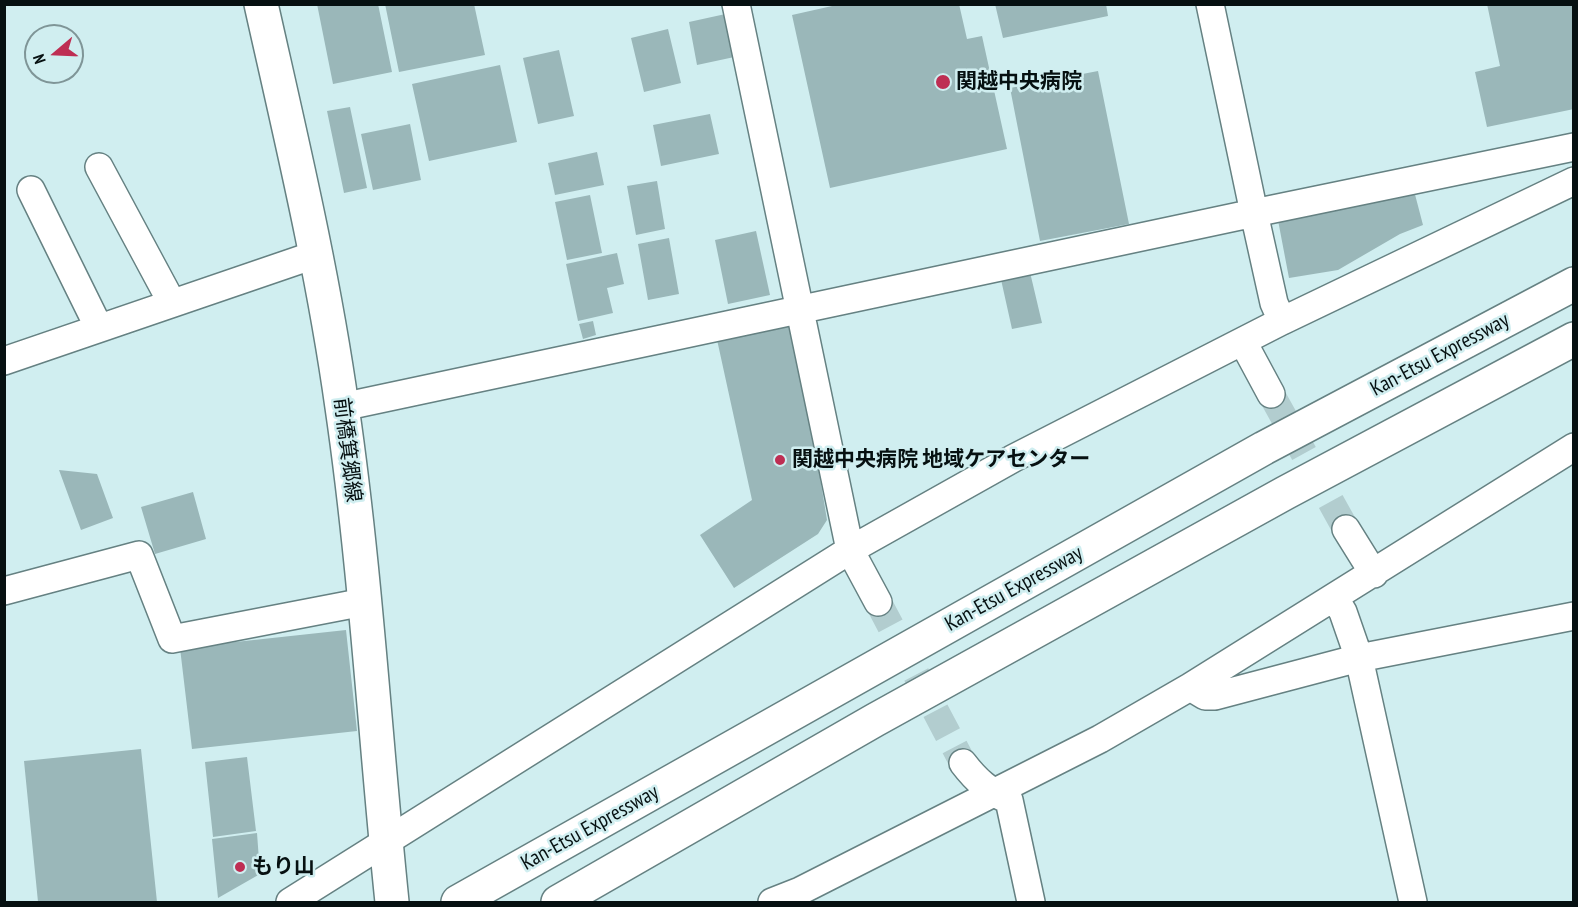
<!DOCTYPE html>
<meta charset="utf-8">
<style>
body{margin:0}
#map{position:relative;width:1578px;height:907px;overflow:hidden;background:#d0eef0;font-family:"PT Sans Narrow",sans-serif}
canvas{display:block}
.frame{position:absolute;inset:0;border:6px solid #061011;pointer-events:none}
.north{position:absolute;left:24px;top:24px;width:60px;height:60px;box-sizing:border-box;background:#d0eef0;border:2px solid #7f9597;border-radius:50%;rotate:251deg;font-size:16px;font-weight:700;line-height:24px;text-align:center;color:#061011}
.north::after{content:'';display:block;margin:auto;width:21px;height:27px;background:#be2e53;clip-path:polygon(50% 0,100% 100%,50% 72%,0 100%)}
</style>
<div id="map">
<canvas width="1578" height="907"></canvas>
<div class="frame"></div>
<div class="north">N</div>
</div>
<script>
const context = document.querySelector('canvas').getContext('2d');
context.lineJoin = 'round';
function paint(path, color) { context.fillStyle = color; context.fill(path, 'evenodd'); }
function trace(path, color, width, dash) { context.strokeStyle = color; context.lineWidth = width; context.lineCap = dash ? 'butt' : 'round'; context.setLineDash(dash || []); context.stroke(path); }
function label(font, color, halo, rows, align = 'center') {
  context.font = font + ' "PT Sans Narrow","Noto Sans JP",sans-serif'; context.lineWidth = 5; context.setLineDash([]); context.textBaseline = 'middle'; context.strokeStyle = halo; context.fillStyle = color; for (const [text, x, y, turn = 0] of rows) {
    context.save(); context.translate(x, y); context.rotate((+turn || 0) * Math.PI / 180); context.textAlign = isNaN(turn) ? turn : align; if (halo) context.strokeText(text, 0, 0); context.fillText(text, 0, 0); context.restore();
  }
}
const building = new Path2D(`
 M317 4H378L392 72 333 84Z
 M385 4H474L485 55 399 72Z
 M841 4H959L967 39 982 36 1007 149 830 188 792 15Z
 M995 4H1106L1108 16 1003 38Z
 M1487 4H1574V109L1487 127 1475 72 1500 66Z
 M730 13 739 56 697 65 689 22Z
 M668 29 681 83 644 92 631 38Z
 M559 50 574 116 538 124 523 58Z
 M500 65 517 142 429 161 412 84Z
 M1098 71 1129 224 1040 241 1010 88Z
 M350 107 367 188 344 193 327 111Z
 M710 114 719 154 661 166 653 125Z
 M410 124 421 180 373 190 361 134Z
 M597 152 604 185 555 195 548 163Z
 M657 181 665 229 636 235 627 186Z
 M1412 183 1423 225 1400 234 1338 270 1289 278 1277 215Z
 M590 195 602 253 567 260 555 202Z
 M756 231 770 295 728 304 715 240Z
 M669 238 679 294 648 300 638 244Z
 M617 253 624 284 607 288 613 313 578 321 566 264Z
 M1029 268 1042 323 1012 329 1000 275Z
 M794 318 827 520 818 534 734 588 700 535 752 500 716 335Z
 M593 321 596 335 583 339 579 324Z
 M59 470 97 474 113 518 81 530Z
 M193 492 206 539 155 554 141 507Z
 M346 630 357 731 192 749 180 648Z
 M141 749 157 902H38L24 761Z
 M247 757 256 831 213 837 205 762Z
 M257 833 260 874 218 898 212 839Z`);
const minorTunnel = new Path2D(`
 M1271 394 1346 529
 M878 602 963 763`);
const minor = new Path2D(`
 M736 4 850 550 878 602
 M1210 4 1254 213 1274 303 1282 321
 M99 167 172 303
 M31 190 99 328
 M1243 342 1271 394
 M4 361 317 254
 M342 407 1254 213 1574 147
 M1346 529 1374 574
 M4 591 139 555 172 639 364 602
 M1334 597 1343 612 1359 658 1413 902
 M1190 687 1205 696H1215L1359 658 1574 616
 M963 763C976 780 989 792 1009 800L1031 902
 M290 902 850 550 1014 458 1282 321 1574 181
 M772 902 800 891 1100 739 1190 687 1574 447`);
const major = new Path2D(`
 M261 4C291 138 323 271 342 407 366 571 375 738 392 902`);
const highway = new Path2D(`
 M458 902 1264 448 1574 284
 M558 902 875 720 1285 493 1574 339`);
const markers = [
 [943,82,8,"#be2e53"],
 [780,460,6,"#be2e53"],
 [240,867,6,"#be2e53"]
];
const poiNames = [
 ["関越中央病院",956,82],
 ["関越中央病院 地域ケアセンター",792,460],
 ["もり山",252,867]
];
const streetNames = [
 ["Kan-Etsu Expressway",1440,355,-28],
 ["前橋箕郷線",347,450,83],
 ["Kan-Etsu Expressway",1014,589,-29],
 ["Kan-Etsu Expressway",590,828,-29]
];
paint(building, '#9ab7b9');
trace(minorTunnel, '#b2cdcf', 27, [27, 14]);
trace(minor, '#658182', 30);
trace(major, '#658182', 36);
trace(highway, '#658182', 36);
trace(minor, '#fff', 27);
trace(major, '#fff', 33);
trace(highway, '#fff', 33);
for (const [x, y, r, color] of markers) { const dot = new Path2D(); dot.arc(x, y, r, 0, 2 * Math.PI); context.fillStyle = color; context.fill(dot); trace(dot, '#d0eef0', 2); }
label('bold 21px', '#061011', '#d0eef0', poiNames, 'left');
label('21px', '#061011', '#d0eef0', streetNames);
</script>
